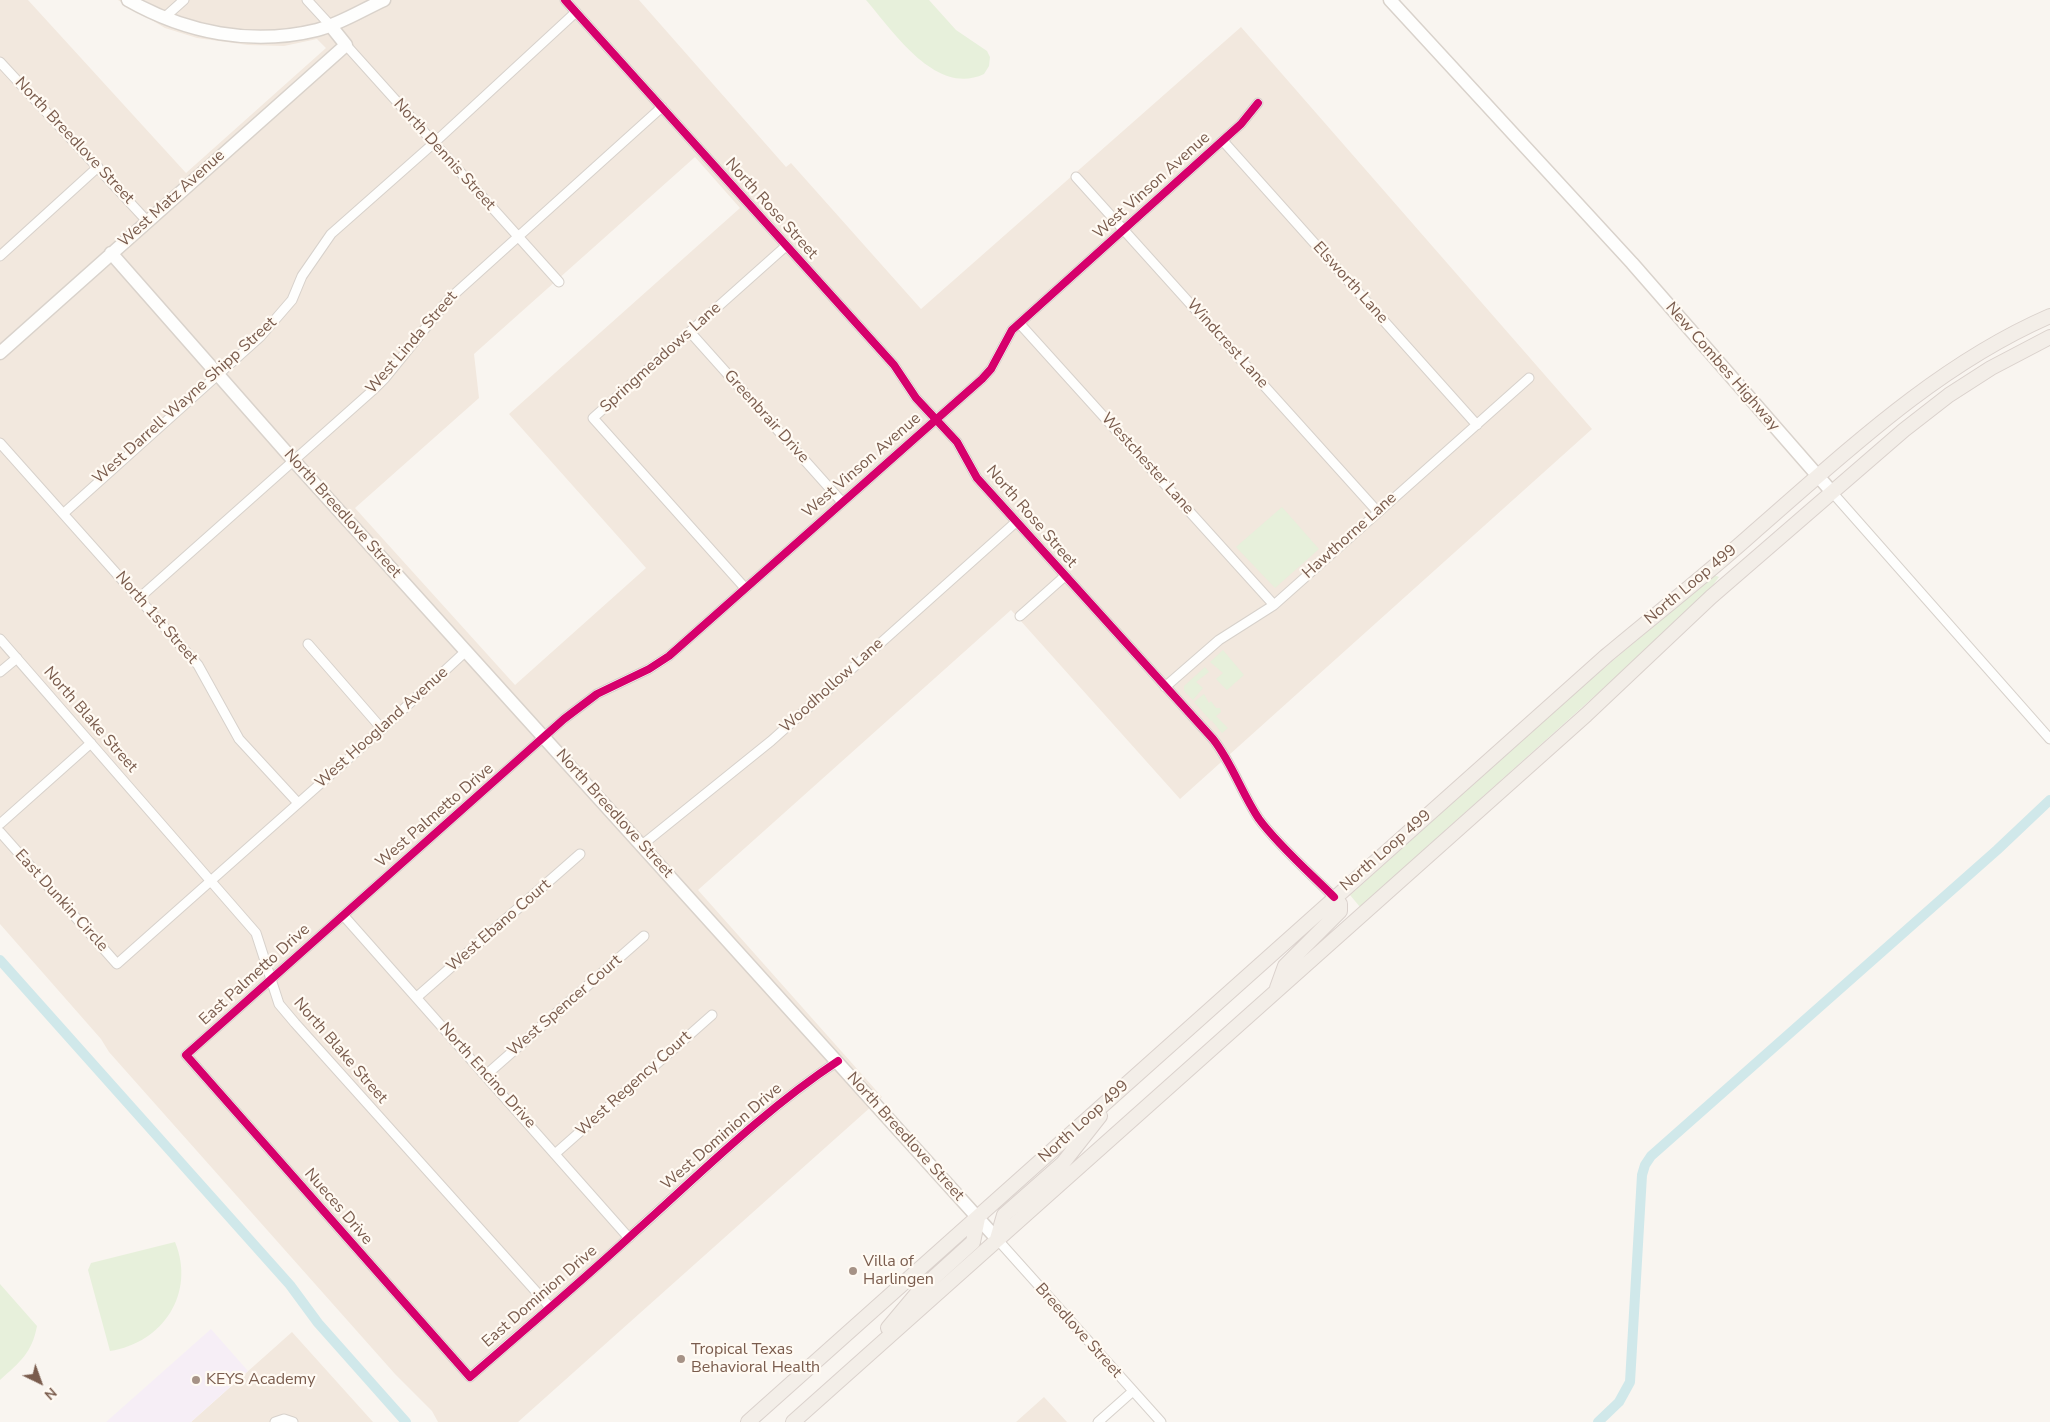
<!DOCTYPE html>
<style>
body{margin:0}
#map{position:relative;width:2050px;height:1422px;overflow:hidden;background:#f9f5f0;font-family:"Nunito Sans",sans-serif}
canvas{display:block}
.north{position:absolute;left:15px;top:1357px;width:50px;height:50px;-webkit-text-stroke:4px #fffaf3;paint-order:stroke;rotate:138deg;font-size:14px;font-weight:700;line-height:20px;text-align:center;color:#7a5c4d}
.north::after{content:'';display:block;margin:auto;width:18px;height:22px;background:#7a5c4d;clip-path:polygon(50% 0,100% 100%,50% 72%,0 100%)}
</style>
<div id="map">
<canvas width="2050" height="1422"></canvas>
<div class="north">N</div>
</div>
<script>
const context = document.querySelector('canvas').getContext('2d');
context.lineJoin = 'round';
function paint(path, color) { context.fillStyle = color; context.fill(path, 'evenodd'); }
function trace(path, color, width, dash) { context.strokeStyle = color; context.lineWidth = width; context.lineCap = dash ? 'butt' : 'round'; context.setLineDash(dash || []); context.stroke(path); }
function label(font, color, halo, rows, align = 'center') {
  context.font = font + ' "Nunito Sans",sans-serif'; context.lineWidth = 4.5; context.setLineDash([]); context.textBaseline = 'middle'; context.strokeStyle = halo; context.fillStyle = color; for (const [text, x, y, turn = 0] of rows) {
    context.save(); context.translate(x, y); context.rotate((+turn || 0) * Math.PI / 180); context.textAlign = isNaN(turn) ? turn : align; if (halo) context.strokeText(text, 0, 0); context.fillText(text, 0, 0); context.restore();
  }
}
const residential = new Path2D(`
 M0 0H28L186 173 326 48 317 39 284 46 248 45 197 38 165 28 118 0H639L786 167 791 163 921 309 1241 27 1592 429 1180 799 1011 610 698 890 882 1097 518 1422H438L432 1411 395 1374 109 1052 101 1039 0 924ZM695 157 740 208 509 414 646 568 515 685 355 508 479 398 474 354Z
 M292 1332 373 1422H191Z
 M1044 1397 1067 1422H1016Z`);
const education = new Path2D(`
 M211 1329 248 1371 191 1422H106Z`);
const green = new Path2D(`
 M866 0H929L956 30 987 51 990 57 989 66 984 74C936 97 893 31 866 0Z
 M1282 507 1319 549 1275 588 1236 547Z
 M1714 575 1719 577 1713 585 1648 648 1360 907 1350 895 1590 680Z
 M1223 650 1244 675 1227 690 1216 679 1223 673 1210 662Z
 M1205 667 1209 672 1196 682 1203 688 1193 700 1184 691V686Z
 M1204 694 1209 703 1211 701 1216 708H1220L1221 712 1216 716 1228 728 1222 733 1212 721 1214 719 1211 721 1194 702Z
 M175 1242C196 1293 163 1343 110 1351L88 1270 91 1263Z
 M0 1284 37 1326C32 1353 20 1362 0 1380Z`);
const canal = new Path2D(`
 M0 960 290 1285 318 1323 406 1422
 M1598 1422 1619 1402 1630 1382 1642 1175 1645 1165 1651 1156 1997 850 2050 800`);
const street = new Path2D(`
 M307 0 330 25
 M565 0 894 365 916 398 957 442 977 478 1213 739C1232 763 1242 794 1259 819 1277 844 1311 874 1334 897
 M165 17 184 0
 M346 45 559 282
 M0 62 147 221
 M1223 141 1477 425
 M1076 177 1377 511
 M0 256 98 167
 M1020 324 1274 605
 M690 332 842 502
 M0 443 198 665 239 739 298 803
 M1831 491 2050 739
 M64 513 260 337 292 300 302 276 331 234 434 143 576 12
 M745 588 593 418 786 246
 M138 599 372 391 385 378 449 299 662 107
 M1020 616 1065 576
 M0 639 256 933 279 1004 295 1023 549 1306
 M308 644 382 729
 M0 672 17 658
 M1165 687 1219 640 1274 605 1529 378
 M0 824 91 743
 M0 832 117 964 382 729 466 651
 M642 845 771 741 1016 522
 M343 915 629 1238
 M417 997 580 854
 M838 1061C764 1110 701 1173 635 1232 581 1282 525 1329 470 1377L186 1055 564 719 597 694 649 669 669 656 982 379 991 369 1012 330 1241 124 1258 103
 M486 1075 644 936
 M556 1153 712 1015
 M997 1239 1161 1422
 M275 1422 284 1419 293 1422
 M1098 1422 1133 1391`);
const secondary = new Path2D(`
 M128 0C186 33 252 46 317 30 340 24 362 10 384 0
 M1390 0 1632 263 1831 491
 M111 253 294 461 997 1239
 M0 353 346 45 330 25`);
const primary = new Path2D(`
 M1277 988 1285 966 1340 911V904L1334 897
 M997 1239 1004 1215 1063 1163 1100 1116
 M888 1328 919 1291 973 1242 978 1218
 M748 1422 1606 656C1655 615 1706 575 1754 532 1846 452 1937 365 2050 316
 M793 1422 1586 715 1711 597 1904 430 1949 395 1991 368 2050 337`);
const cycleway = new Path2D(`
 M565 0 894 365 916 398 957 442 977 478 1213 739C1232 763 1242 794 1259 819 1277 844 1311 874 1334 897
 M838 1061C764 1110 701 1173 635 1232 581 1282 525 1329 470 1377L186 1055 564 719 597 694 649 669 669 656 982 379 991 369 1012 330 1241 124 1258 103`);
const markers = [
 [853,1271,5,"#a69286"],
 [681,1359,5,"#a69286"],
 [196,1380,5,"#a69286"]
];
const streetNames = [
 ["North Breedlove Street",74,141,47],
 ["North Dennis Street",444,155,48],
 ["West Vinson Avenue",1152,186,-42],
 ["West Matz Avenue",172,199,-42],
 ["North Rose Street",771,209,48],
 ["Elsworth Lane",1350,283,48],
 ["West Linda Street",412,343,-49],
 ["Windcrest Lane",1227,344,48],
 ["Springmeadows Lane",661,358,-42],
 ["New Combes Highway",1722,367,49],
 ["West Darrell Wayne Shipp Street",185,401,-42],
 ["Greenbrair Drive",766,417,48],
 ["Westchester Lane",1147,464,48],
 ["West Vinson Avenue",862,466,-41],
 ["North Breedlove Street",342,514,48],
 ["North Rose Street",1031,517,49],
 ["Hawthorne Lane",1350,536,-42],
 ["North Loop 499",1691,585,-40],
 ["North 1st Street",156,618,49],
 ["Woodhollow Lane",832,686,-42],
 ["North Blake Street",90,720,49],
 ["West Hoogland Avenue",382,728,-42],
 ["North Breedlove Street",614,814,48],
 ["West Palmetto Drive",435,816,-41],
 ["North Loop 499",1386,851,-41],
 ["East Dunkin Circle",61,901,48],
 ["West Ebano Court",499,926,-41],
 ["East Palmetto Drive",255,975,-42],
 ["West Spencer Court",565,1006,-41],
 ["North Blake Street",340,1051,49],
 ["North Encino Drive",487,1076,48],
 ["West Regency Court",634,1084,-42],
 ["North Loop 499",1084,1122,-42],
 ["West Dominion Drive",722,1137,-41],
 ["North Breedlove Street",905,1137,48],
 ["Nueces Drive",338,1207,49],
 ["East Dominion Drive",540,1297,-41],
 ["Breedlove Street",1078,1331,48]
];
const poiNames = [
 ["Villa of",863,1262],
 ["Harlingen",863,1280],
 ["Tropical Texas",691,1350],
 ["Behavioral Health",691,1368],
 ["KEYS Academy",206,1380]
];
paint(residential, '#f2e8de');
paint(education, '#f6eef6');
paint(green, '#e7f0db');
trace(canal, '#d0e8ea', 10);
trace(street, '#d7d1cb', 11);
trace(secondary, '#d9d2cb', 15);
trace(primary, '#dad1cc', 16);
trace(street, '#fefefd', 9);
trace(secondary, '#fefefd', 12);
trace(primary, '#f3eee8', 14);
trace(cycleway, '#d6006c', 8);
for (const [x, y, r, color] of markers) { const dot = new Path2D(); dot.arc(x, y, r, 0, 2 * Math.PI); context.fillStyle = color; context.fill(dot); trace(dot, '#fffaf3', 2); }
label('16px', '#7a5c4d', '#fffaf3', streetNames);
label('16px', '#7a5c4d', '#fffaf3', poiNames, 'left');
</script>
